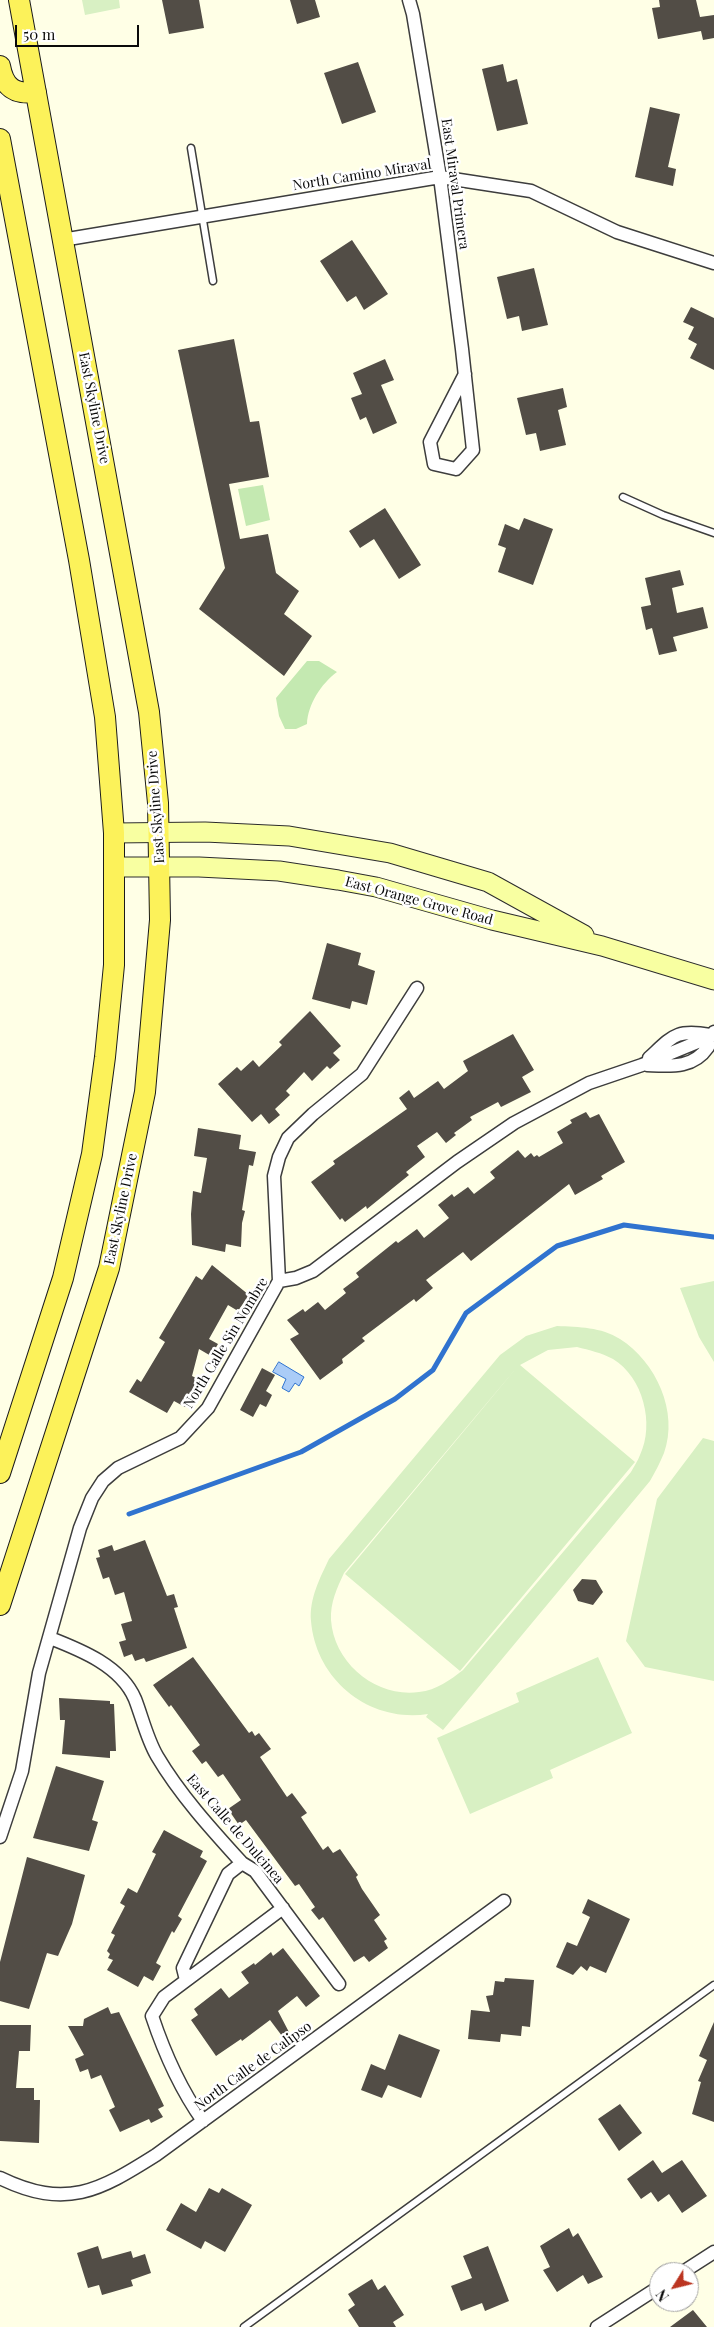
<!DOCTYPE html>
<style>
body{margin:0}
#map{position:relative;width:714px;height:2327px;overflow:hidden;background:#ffffe6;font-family:"Playfair Display",serif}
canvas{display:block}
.north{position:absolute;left:649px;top:2262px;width:50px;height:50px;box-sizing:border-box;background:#fff;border:1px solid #9d9d9d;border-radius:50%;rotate:234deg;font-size:14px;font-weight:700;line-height:20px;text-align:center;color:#0a0a0a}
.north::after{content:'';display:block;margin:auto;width:18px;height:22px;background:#bb3521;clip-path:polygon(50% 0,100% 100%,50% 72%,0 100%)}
.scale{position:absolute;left:15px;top:25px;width:124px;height:22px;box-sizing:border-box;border:2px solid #0a0a0a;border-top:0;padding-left:6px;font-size:15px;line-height:18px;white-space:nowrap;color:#0a0a0a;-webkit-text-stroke:4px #fff;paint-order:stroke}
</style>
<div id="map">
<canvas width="714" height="2327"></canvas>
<div class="north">N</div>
<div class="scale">50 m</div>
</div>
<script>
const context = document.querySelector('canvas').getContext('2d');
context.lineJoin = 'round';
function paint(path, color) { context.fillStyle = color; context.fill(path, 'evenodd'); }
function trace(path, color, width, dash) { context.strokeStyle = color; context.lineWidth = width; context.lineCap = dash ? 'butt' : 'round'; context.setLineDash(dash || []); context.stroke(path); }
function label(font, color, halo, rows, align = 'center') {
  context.font = font + ' "Playfair Display",serif'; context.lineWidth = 5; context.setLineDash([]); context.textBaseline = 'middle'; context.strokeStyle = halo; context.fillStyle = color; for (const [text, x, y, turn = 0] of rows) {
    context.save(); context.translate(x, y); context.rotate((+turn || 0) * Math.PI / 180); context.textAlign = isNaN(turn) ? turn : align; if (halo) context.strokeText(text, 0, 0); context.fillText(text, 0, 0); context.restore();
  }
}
const green = new Path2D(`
 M263 485 270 520 246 526 238 489Z
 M307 661H319L337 672C321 684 308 704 307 724L296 729H285L279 716 276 698Z`);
const pitch = new Path2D(`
 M82 0H119L120 8 85 15Z
 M714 1281V1362L699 1337 680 1288Z
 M557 1326C579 1327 601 1327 620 1339 656 1362 679 1412 664 1453 660 1463 655 1472 650 1481L443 1730 426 1717 428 1714C369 1723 316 1680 311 1621 309 1599 320 1578 329 1559L500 1355 526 1336ZM577 1347C589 1350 602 1353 613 1359 643 1377 655 1424 640 1455 638 1461 634 1466 631 1472L463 1670C450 1680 437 1690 419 1692 377 1698 334 1664 331 1620 330 1603 337 1588 344 1573L518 1366 345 1574 460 1671 635 1462 520 1365 548 1350Z
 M703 1438 714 1441V1681L645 1667 626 1641 657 1499Z
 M598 1657 632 1733 550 1770 553 1778 470 1814 437 1738 519 1702 516 1693Z`);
const water = new Path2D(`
 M279 1362 304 1377 299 1386 295 1383 289 1392 282 1388 286 1379 273 1372Z`);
const stream = new Path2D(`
 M129 1514 301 1452 395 1399 433 1370 466 1313 557 1246 624 1225 714 1237`);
const building = new Path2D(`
 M162 0H199L204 28 169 34Z
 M290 0H315L320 17 297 24Z
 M659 0H696L700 17 714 15V38L703 40 701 31 658 39 652 8 660 7Z
 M358 62 376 112 342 124 324 73Z
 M503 64 507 82 517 79 528 124 497 131 482 69Z
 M650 107 680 114 668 167 676 169 673 186 635 177Z
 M352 240 388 294 364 310 356 296 347 302 320 261Z
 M534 268 548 325 522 331 519 316 507 319 497 277Z
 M691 307 714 318V370L690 358 697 344 688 339 694 327 683 322Z
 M234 339 250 422 259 421 269 477 229 484 240 539 268 534 276 573 299 591 284 614 312 636 284 676 199 609 225 568 178 350Z
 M385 359 394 380 381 385 397 423 373 434 366 417 360 420 351 398 362 394 353 373Z
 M563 388 567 407 558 410 566 445 540 451 536 433 526 435 517 398Z
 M385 508 421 565 399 579 374 539 360 548 349 531Z
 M524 518 553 529 533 585 498 572 506 548 498 545 505 524 519 530Z
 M680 570 684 585 672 588 677 613 703 607 708 628 673 637 677 651 659 655 652 628 646 630 641 607 651 605 645 578Z
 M327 943 361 953 358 965 375 971 367 1005 352 1001 350 1009 312 999Z
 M310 1011 341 1046 333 1053 340 1060 330 1069 327 1066 312 1081 304 1072 286 1091 290 1095 275 1109 280 1115 269 1124 261 1114 252 1122 218 1084 237 1067 241 1071 253 1060 259 1067 282 1045 279 1042Z
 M513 1034 534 1070 522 1077 531 1092 501 1107 498 1102 470 1117 472 1120 454 1133 456 1135 446 1143 437 1132 417 1146 425 1157 406 1172 409 1175 367 1209 366 1206 345 1222 342 1218 340 1220 311 1182 335 1164 333 1161 407 1109 399 1098 409 1090 414 1098 438 1081 444 1089 468 1071 463 1061Z
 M586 1112 590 1118 599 1114 625 1162 601 1176 603 1179 575 1195 569 1184 471 1261 463 1252 426 1280 433 1288 416 1302 414 1299 362 1338 365 1341 342 1359 343 1363 320 1380 290 1339 299 1334 287 1320 303 1309 305 1312 318 1302 325 1310 346 1293 343 1289 359 1277 356 1273 396 1241 398 1243 417 1229 424 1238 449 1218 438 1205 452 1194 454 1197 468 1187 474 1194 495 1178 490 1172 518 1150 525 1158 531 1153 534 1157 537 1155 539 1157 563 1143 557 1132 572 1123 570 1120Z
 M198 1128 241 1135 239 1149 256 1152 253 1166 249 1165 242 1210 245 1211 242 1223 241 1247 226 1244 225 1252 192 1245 191 1214 193 1191 201 1193 207 1158 194 1156Z
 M212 1265 249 1295 238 1311 228 1305 209 1339 218 1344 211 1356 199 1349 192 1376 200 1380 185 1407 174 1401 167 1413 129 1392 137 1379 141 1382 165 1342 159 1338 196 1276 202 1280Z
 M262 1368 275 1375 266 1391 272 1395 266 1407 260 1404 253 1417 240 1410Z
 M145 1540 167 1596 174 1594 178 1607 174 1608 187 1648 146 1662 144 1658 135 1661 132 1654 124 1657 119 1642 126 1640 121 1624 132 1621 124 1592 115 1595 109 1577 103 1579 96 1558 100 1557 98 1550 112 1545 114 1551Z
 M582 1579 596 1580 603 1592 593 1605 578 1601 573 1590Z
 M193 1657 249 1733 252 1731 255 1736 259 1733 271 1749 260 1757 287 1797 292 1793 307 1813 301 1817 323 1850 328 1846 333 1853 340 1849 358 1875 356 1877 362 1889 380 1915 374 1920 387 1939 384 1941 388 1948 369 1962 364 1956 354 1962 323 1917 319 1920 311 1910 315 1907 299 1884 295 1886 246 1820 239 1825 228 1809 241 1800 223 1774 218 1777 206 1761 202 1764 192 1751 200 1745 171 1705 169 1707 153 1685Z
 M59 1698 110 1701V1704H114L116 1751H110V1758L62 1754 65 1720H60Z
 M56 1766 104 1781 92 1820 98 1822 89 1851 33 1838Z
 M164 1830 203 1851 200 1857 207 1861 178 1916 182 1919 174 1933 172 1931 156 1963 161 1966 153 1981 144 1976 138 1987 107 1970 113 1960 108 1958 110 1954 107 1951 115 1935 111 1933 125 1906 120 1903 128 1888 137 1893 156 1854 152 1852Z
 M27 1857 85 1875 72 1924 58 1956 47 1953 29 2009 0 2001V1962Z
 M588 1899 630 1919 606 1973 590 1966 587 1971 581 1966 573 1975 556 1967 567 1942 577 1946 590 1917 582 1913Z
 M283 1948 320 1996 306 2007 297 1996 278 2011 291 2036 285 2040 270 2020 242 2041 241 2039 216 2056 191 2020 198 2015 194 2009 221 1988 229 1998 249 1983 241 1972 254 1963 255 1965 271 1952 273 1956Z
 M505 1978 534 1980 530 2027 522 2026 521 2036 501 2034 500 2042 468 2039 471 2010 490 2012 486 1996 493 1995 495 1981 504 1982Z
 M108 2007 111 2014 119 2012 164 2106 158 2109 163 2117 151 2123 149 2119 120 2132 109 2110 115 2107 101 2075 91 2079 88 2069 80 2072 75 2059 84 2055 68 2026H83L84 2019Z
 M714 2022V2122L692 2114 701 2082 698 2081 707 2060 699 2056Z
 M0 2025H31L30 2051H19L16 2088H34V2100H40L39 2143 0 2141Z
 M399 2034 440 2050 421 2098 388 2085 382 2098 361 2090 371 2064 385 2070Z
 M620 2104 642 2133 619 2151 598 2119Z
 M653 2160 662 2173 682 2160 707 2196 682 2213 669 2194 658 2202 651 2192 641 2199 627 2179Z
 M209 2188 219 2193 222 2188 252 2205 225 2252 205 2241 201 2249 166 2230 181 2203 196 2212Z
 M569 2228 573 2237 578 2233 603 2277 588 2284 583 2275 557 2292 543 2270 550 2267 540 2246Z
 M98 2246 102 2259 131 2251 133 2258 145 2254 151 2273 131 2280 133 2286 102 2295 99 2285 88 2288 77 2253Z
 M488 2246 509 2301 485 2311 482 2303 461 2311 451 2286 472 2278 463 2256Z
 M372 2279 378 2290 385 2285 404 2315 393 2322 396 2327H359L348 2310 355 2305 348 2294Z
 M693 2310 707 2327H670Z`);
const lane = new Path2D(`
 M191 148 213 281
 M623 497 663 515 714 533
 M244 2327 714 1985`);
const street = new Path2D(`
 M409 0 413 14 440 177 462 349 473 450 456 469 434 464 430 442 465 374
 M62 240 440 177 531 191 617 232 714 263
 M649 1058C673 1036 676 1029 710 1035
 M647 1065C670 1066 693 1069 708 1047 711 1042 711 1037 714 1032
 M279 1281 274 1176 279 1157 288 1138 313 1114 362 1074 417 988
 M50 1638C81 1650 121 1666 135 1699 142 1717 147 1739 157 1756 180 1795 212 1830 242 1863L255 1871 339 1984
 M0 1837 22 1771 39 1673 80 1528 92 1498 103 1481 118 1468 180 1438 208 1408 279 1281 296 1278 313 1271 457 1162 514 1123 589 1083 642 1065 712 1036
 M186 1980 183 1968 228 1874 242 1863
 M203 2121C181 2090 164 2052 152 2016L164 1997 283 1908
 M0 2178C66 2210 99 2191 156 2155L504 1901
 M683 2272 714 2252
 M597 2327 659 2287`);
const secondary = new Path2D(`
 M114 833 205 832 289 836 390 853 488 882 584 935
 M114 867H199L279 871 338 880 376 887 492 920 602 946 714 980`);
const primary = new Path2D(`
 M0 66C4 88 15 95 36 92
 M0 139 79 560 105 717 114 833V965L105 1057 92 1154 63 1278 0 1473
 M0 1605 109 1268 145 1092 160 920 158 803 149 712 19 0`);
const streetNames = [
 ["North Camino Miraval",362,175,-9],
 ["East Miraval Primera",455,184,82],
 ["East Skyline Drive",94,408,79],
 ["East Skyline Drive",156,807,-94],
 ["East Orange Grove Road",419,901,15],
 ["East Skyline Drive",121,1209,-78],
 ["North Calle Sin Nombre",226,1343,-59],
 ["East Calle de Dulcinea",235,1829,49],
 ["North Calle de Calipso",253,2066,-36]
];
paint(green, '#c4e9b1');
paint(pitch, '#d8f0c3');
paint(water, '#aaccf7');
trace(water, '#3073cf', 1);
trace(stream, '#3073cf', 5);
paint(building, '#524d46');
trace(lane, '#3d3d3d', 9);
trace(street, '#3d3d3d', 15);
trace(secondary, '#2c2c2c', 21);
trace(primary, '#1b1b1b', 22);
trace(lane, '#fff', 6);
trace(street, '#fff', 12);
trace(secondary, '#f8ffa1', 19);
trace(primary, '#fcf25a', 20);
label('14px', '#0a0a0a', '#fff', streetNames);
</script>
